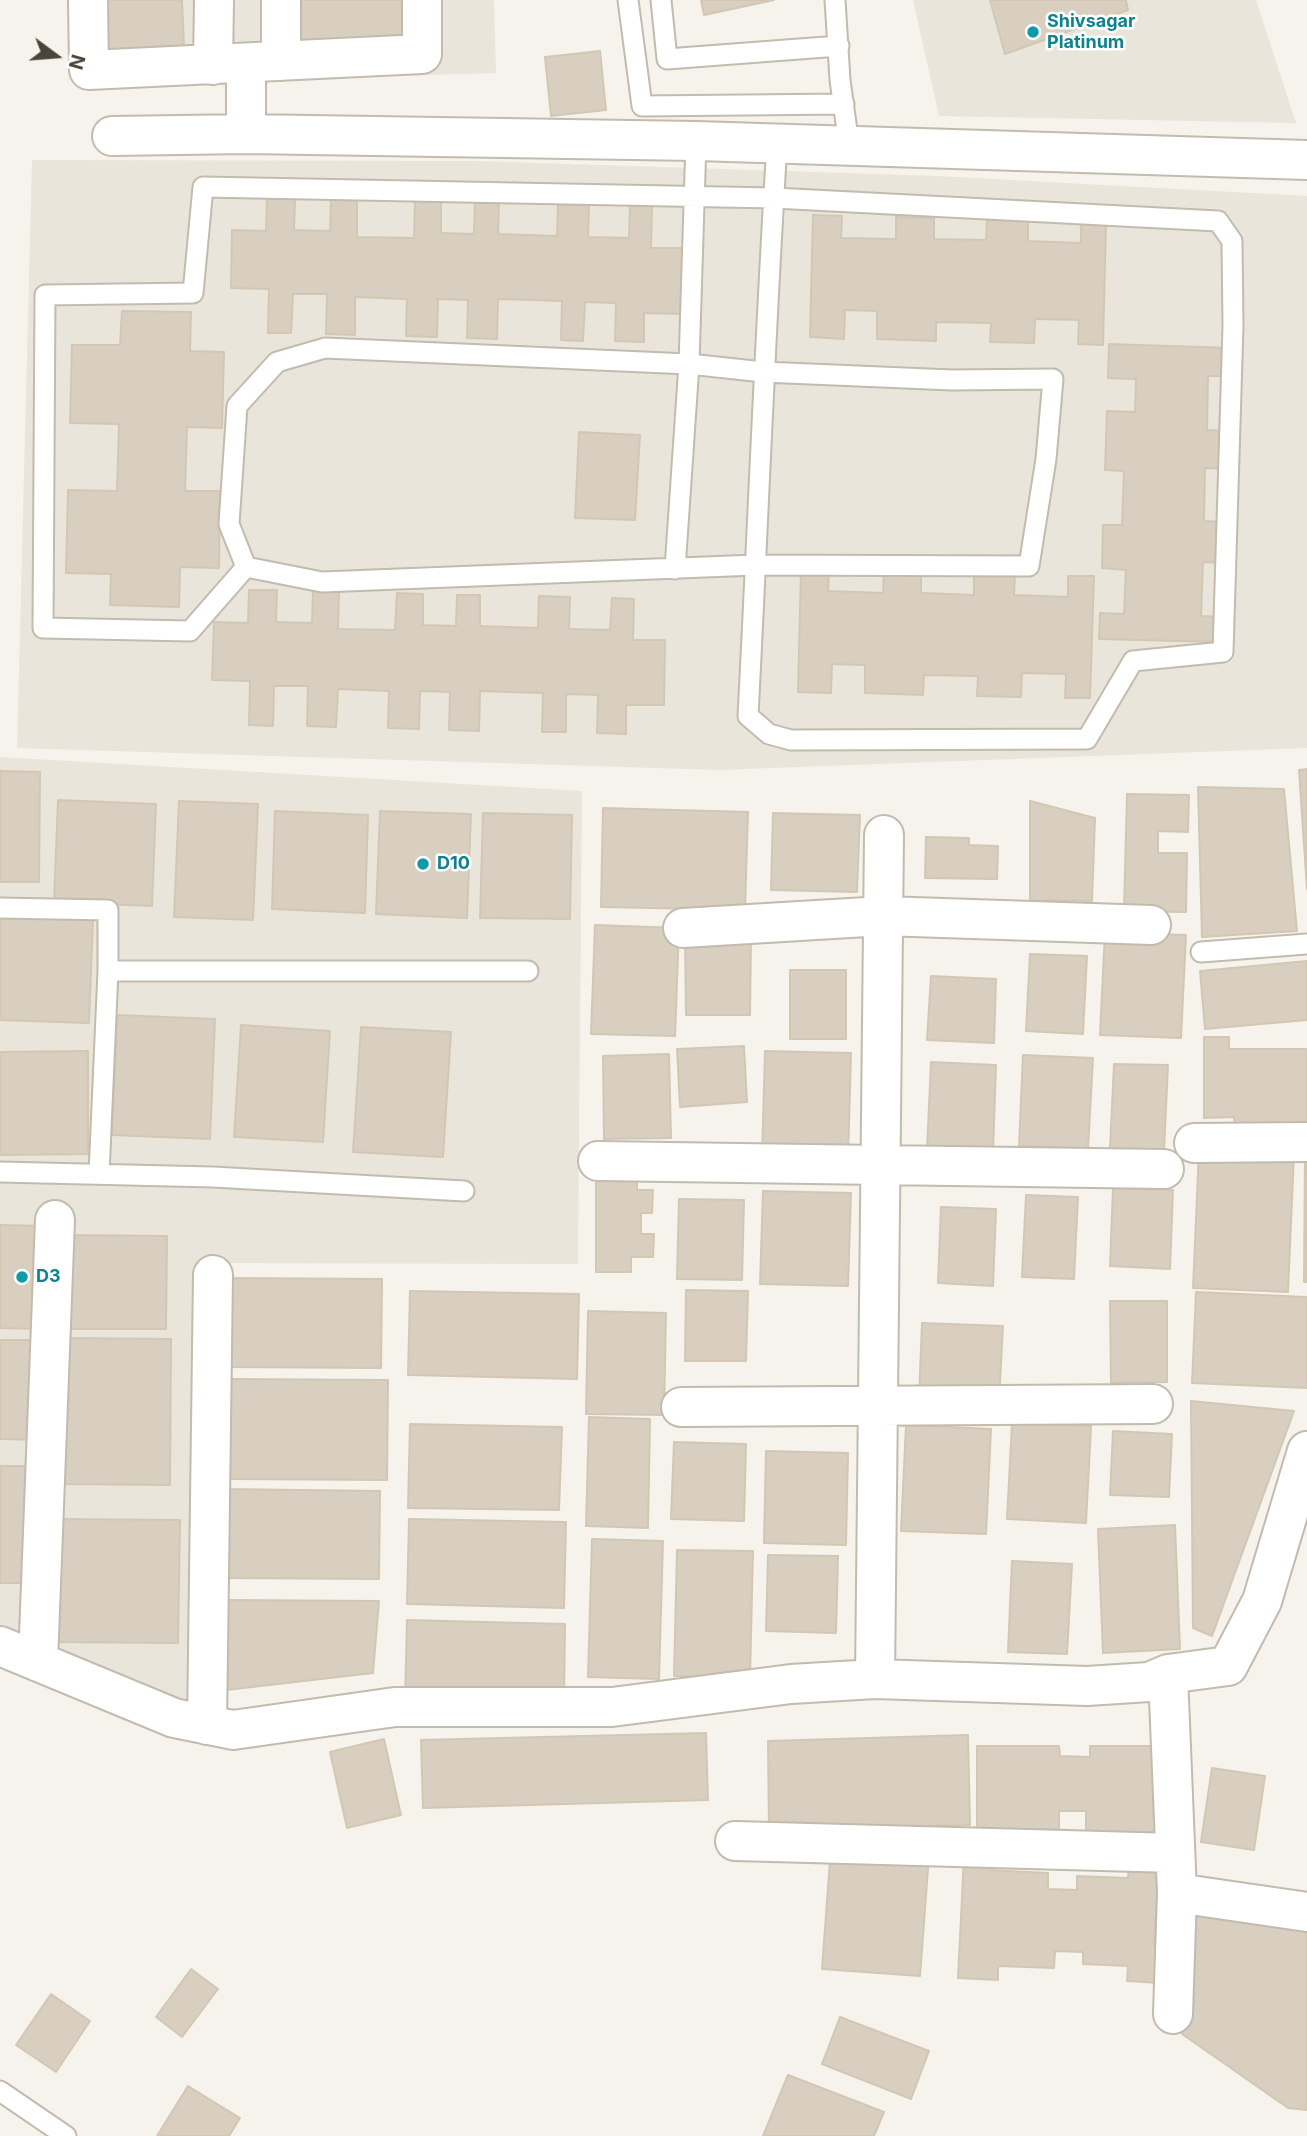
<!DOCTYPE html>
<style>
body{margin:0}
#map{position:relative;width:1307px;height:2136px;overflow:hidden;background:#f6f3ec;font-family:Inter,sans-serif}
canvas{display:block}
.north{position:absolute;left:21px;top:21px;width:70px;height:70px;-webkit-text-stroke:5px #fff;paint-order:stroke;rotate:106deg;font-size:19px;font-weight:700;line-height:28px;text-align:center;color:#4b4439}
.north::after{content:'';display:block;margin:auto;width:24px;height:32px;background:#4b4439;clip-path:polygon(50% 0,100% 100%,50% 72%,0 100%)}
</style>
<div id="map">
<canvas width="1307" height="2136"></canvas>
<div class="north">N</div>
</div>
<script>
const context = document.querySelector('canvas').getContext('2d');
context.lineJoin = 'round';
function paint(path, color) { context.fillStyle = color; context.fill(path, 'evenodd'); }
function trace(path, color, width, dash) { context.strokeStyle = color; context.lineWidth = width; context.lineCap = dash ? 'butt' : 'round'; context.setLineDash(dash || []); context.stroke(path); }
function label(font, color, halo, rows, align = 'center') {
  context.font = font + ' Inter,sans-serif'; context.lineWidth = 5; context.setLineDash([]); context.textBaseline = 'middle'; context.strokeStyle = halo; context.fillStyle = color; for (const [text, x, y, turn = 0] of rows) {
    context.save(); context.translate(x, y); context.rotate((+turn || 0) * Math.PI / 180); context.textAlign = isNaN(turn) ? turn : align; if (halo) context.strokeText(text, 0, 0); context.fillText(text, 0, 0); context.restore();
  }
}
const residential = new Path2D(`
 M73 0H494L496 73 75 85Z
 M913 0H1256L1296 123 939 116Z
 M32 160 478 161 937 176 1307 196V748L719 770 17 748Z
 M0 757 582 791 578 1264 196 1263 191 1714 0 1634Z`);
const building = new Path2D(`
 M94 0H182L184 46 97 51Z
 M294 0H413L412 44 298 50Z
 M701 0H774L704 15Z
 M990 0H1126L1128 10 1005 54Z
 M600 51 606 110 551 116 545 57Z
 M267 197 295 198 294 230 330 231 331 199 357 200V237L414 238 415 201 441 202V233L474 234 475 202 499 203 498 234 557 236 558 205H589L588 237 629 238 630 206H652L651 248H684L682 314 644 313V342L615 341 616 303 585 302 583 341 561 340 562 301 498 299 497 339 467 338 468 300 438 299 437 337 406 336 407 299 355 297V335L326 334 327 294H293L291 333H268L269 289 231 288 232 230 266 231Z
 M813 215 842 216 841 238 896 239V217L934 218V239L986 240 987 219 1028 221V241L1081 243V222H1106L1103 345 1078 344 1079 320 1035 319 1034 343 990 342 991 323 936 322V341L877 339V311L845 310 844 339 810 337Z
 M122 311 191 312 190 351 224 352 222 428 187 427 185 491H220L219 568 180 567 179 607 110 605 111 574 66 573 68 490 117 491 119 424 70 423 72 345H120Z
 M1109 344 1231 348 1230 376H1208L1207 430 1228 431 1227 469 1205 468 1204 521 1225 522 1224 563 1203 562 1201 616 1222 617 1221 642 1099 639 1100 613 1124 614 1126 570 1102 568 1103 525H1122L1124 471 1105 470 1107 411 1135 412 1136 379 1108 378Z
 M579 432 640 435 635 520 575 518Z
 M801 569 829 570 828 591 883 593 884 572H921V593L974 595V573L1015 574 1014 595 1068 597V576H1094L1090 698H1065L1066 674 1022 673 1021 697 977 696 978 676 924 675 923 695 865 693V665L832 664 831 693 798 692Z
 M249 590H277L276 622 312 623 313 591 339 592 338 629 395 630 397 593 423 594V625L456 626 457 595H480V626L538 628 539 596 570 597 569 629 610 630 612 598 634 599 633 640H665L664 705H626V734L597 733 598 695 566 694V732H542L543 693 480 691 479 731 449 730 450 692 420 691 419 729 388 728 389 691 338 689 336 727 307 726 308 686H274L273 726 249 725 250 681 212 680 214 622 248 623Z
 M1307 769V889L1299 770Z
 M0 771 40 772 39 882H0Z
 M1198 787 1284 789 1297 931 1202 937Z
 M1127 794 1189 795 1188 832 1158 831V853H1187L1186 912 1124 911Z
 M58 800 156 804 152 906 54 902Z
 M179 801 258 804 253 920 174 917Z
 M1030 801 1095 818 1092 901 1030 900Z
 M603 808 748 812 745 910 601 907Z
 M275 811 368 815 365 913 272 909Z
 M380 811 471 814 467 918 376 914Z
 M483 813 572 815 570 919 480 918Z
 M773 813 860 815 857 892 771 890Z
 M926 837 969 838V845L998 846 997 879 925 878Z
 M0 914 93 918 89 1023 0 1020Z
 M595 925 679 928 675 1036 591 1034Z
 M1105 932 1186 935 1181 1038 1100 1035Z
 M685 936H751L750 1015H686Z
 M1030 954 1087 956 1083 1034 1026 1031Z
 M1307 961V1020L1205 1029 1200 971Z
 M790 970H846V1039H790Z
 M931 976 996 979 994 1043 927 1040Z
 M117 1015 215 1019 210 1139 112 1135Z
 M241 1025 330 1031 323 1142 234 1137Z
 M361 1027 451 1032 443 1157 353 1152Z
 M1204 1037H1229V1049H1307V1133H1235L1234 1117 1204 1118Z
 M744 1046 747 1102 680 1107 677 1049Z
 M88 1051V1154L0 1155V1052Z
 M765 1051 851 1053 848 1159 762 1157Z
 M669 1054 671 1138 604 1139 603 1056Z
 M1023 1055 1093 1058 1088 1149 1019 1146Z
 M931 1062 996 1065 993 1153 927 1150Z
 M1114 1064 1168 1065 1164 1151 1110 1149Z
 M1199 1149 1294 1153 1288 1292 1193 1288Z
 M1305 1153H1307V1282H1304Z
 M596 1172H637V1190H653L652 1213H641V1234H654L653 1257H631V1272H596Z
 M1113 1188 1173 1190 1170 1269 1110 1266Z
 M763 1191 851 1193 848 1286 760 1284Z
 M1026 1195 1078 1197 1074 1279 1022 1277Z
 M679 1199 744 1200 742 1280 677 1279Z
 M941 1207 996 1209 993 1286 938 1283Z
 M0 1225 44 1226 43 1329 0 1328Z
 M65 1235 167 1236 166 1329H64Z
 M225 1278 382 1279 381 1368 224 1367Z
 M686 1290 748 1291 746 1361H685Z
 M410 1291 579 1294 577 1379 408 1375Z
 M1196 1292 1307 1297V1388L1192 1383Z
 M1110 1301H1167V1382L1111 1383Z
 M588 1311 666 1313 664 1415 586 1414Z
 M922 1323 1003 1326 999 1401 919 1397Z
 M65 1338 171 1339 170 1485 63 1484Z
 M0 1340H39V1440L0 1439Z
 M228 1379 388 1380 387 1480 227 1479Z
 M1191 1401 1294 1411 1212 1636 1193 1628Z
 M589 1417 650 1419 648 1528 586 1526Z
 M1012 1423 1091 1426 1086 1523 1007 1519Z
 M410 1424 562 1427 559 1510 408 1508Z
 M906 1425 991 1429 986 1534 901 1531Z
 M1113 1431 1172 1434 1169 1497 1110 1495Z
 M674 1442 746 1444 744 1521 671 1519Z
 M766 1451 848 1453 846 1545 764 1543Z
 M0 1466H32L31 1583H0Z
 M223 1489 380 1491 379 1579 222 1578Z
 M57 1519 180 1520 178 1643 55 1642Z
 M409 1519 566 1522 564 1608 407 1604Z
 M1175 1525 1180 1649 1103 1653 1098 1529Z
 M592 1539 663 1541 659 1679 588 1677Z
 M677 1550 753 1551 750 1678 674 1676Z
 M768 1555 838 1556 836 1633 766 1631Z
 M1012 1561 1072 1564 1067 1654 1008 1652Z
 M227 1600 379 1601 373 1673 226 1690Z
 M407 1620 565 1624 564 1702 405 1699Z
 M706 1733 708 1800 423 1808 421 1740Z
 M968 1735 970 1825 769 1830 768 1741Z
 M384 1739 401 1815 347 1828 330 1752Z
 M977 1746H1059L1060 1756 1090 1757V1746H1162V1832L1086 1833V1811H1059V1832H977Z
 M1212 1768 1265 1776 1254 1850 1201 1842Z
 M831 1847 929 1855 920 1976 822 1969Z
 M964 1857 989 1858 988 1870 1048 1873V1889L1077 1890V1876L1128 1878 1129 1865 1166 1867 1165 1894H1157L1154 1944H1163L1160 1983 1127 1981 1128 1966 1083 1964V1952L1055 1951 1054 1968 998 1966V1980L958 1978Z
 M1194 1910 1307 1929V2110L1288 2108 1182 2034Z
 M191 1969 218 1989 182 2037 156 2017Z
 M51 1994 90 2021 56 2072 16 2045Z
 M840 2017 929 2051 911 2099 822 2064Z
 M788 2075 884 2112 874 2136H763Z
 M188 2086 240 2118 229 2136H157Z`);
const service = new Path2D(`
 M628 0 642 106 844 104
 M661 0 667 59 839 46
 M835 0 840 80 849 145
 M325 348 689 364 763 372 952 380 1053 379 1046 459 1029 566 756 565 322 582 246 567 229 524 237 406 277 362Z
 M246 567 190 631 43 628 45 295 193 293 203 187 774 198 1218 221 1232 241 1233 326 1223 652 1133 661 1087 739 791 740 769 734 748 716C758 525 765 334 777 144
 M675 569 689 364 696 141
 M0 908 108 910V971H528
 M1201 952 1307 944
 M0 1172 213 1177 464 1191
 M99 1174 108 971
 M0 2091 66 2136`);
const minor = new Path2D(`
 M88 0 89 70 422 54V0
 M281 61V0
 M246 63V134
 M213 65 214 0
 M112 136 246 134 696 141 1307 160
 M683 928 883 916 1151 925
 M1194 1143 1307 1142
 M598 1161 1164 1169
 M681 1407 1153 1404
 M0 1646 174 1718 233 1730 395 1707H612L791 1684 875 1679 1087 1686 1149 1682 1168 1674 1228 1666 1262 1601 1307 1451
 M38 1662 55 1220
 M1168 1674 1177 1893 1173 2014
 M875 1679 884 835
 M207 1725 213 1275
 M735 1841 1175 1853
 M1177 1893 1307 1912`);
const markers = [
 [1033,32,7,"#0f9aa8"],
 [423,864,7,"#0f9aa8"],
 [22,1277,7,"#0f9aa8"]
];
const cultureNames = [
 ["Shivsagar",1047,22],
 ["Platinum",1047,43],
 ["D10",437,864],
 ["D3",36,1277]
];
paint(residential, '#eae5da');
paint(building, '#d8cfc1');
trace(building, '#d3c7b4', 2);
trace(service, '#c2bbae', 23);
trace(minor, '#c2bbae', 42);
trace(service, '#fff', 19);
trace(minor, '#fff', 38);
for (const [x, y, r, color] of markers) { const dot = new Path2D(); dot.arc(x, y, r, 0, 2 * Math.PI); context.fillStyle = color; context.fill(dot); trace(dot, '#fff', 2.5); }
label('bold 18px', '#0d838f', '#fff', cultureNames, 'left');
</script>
